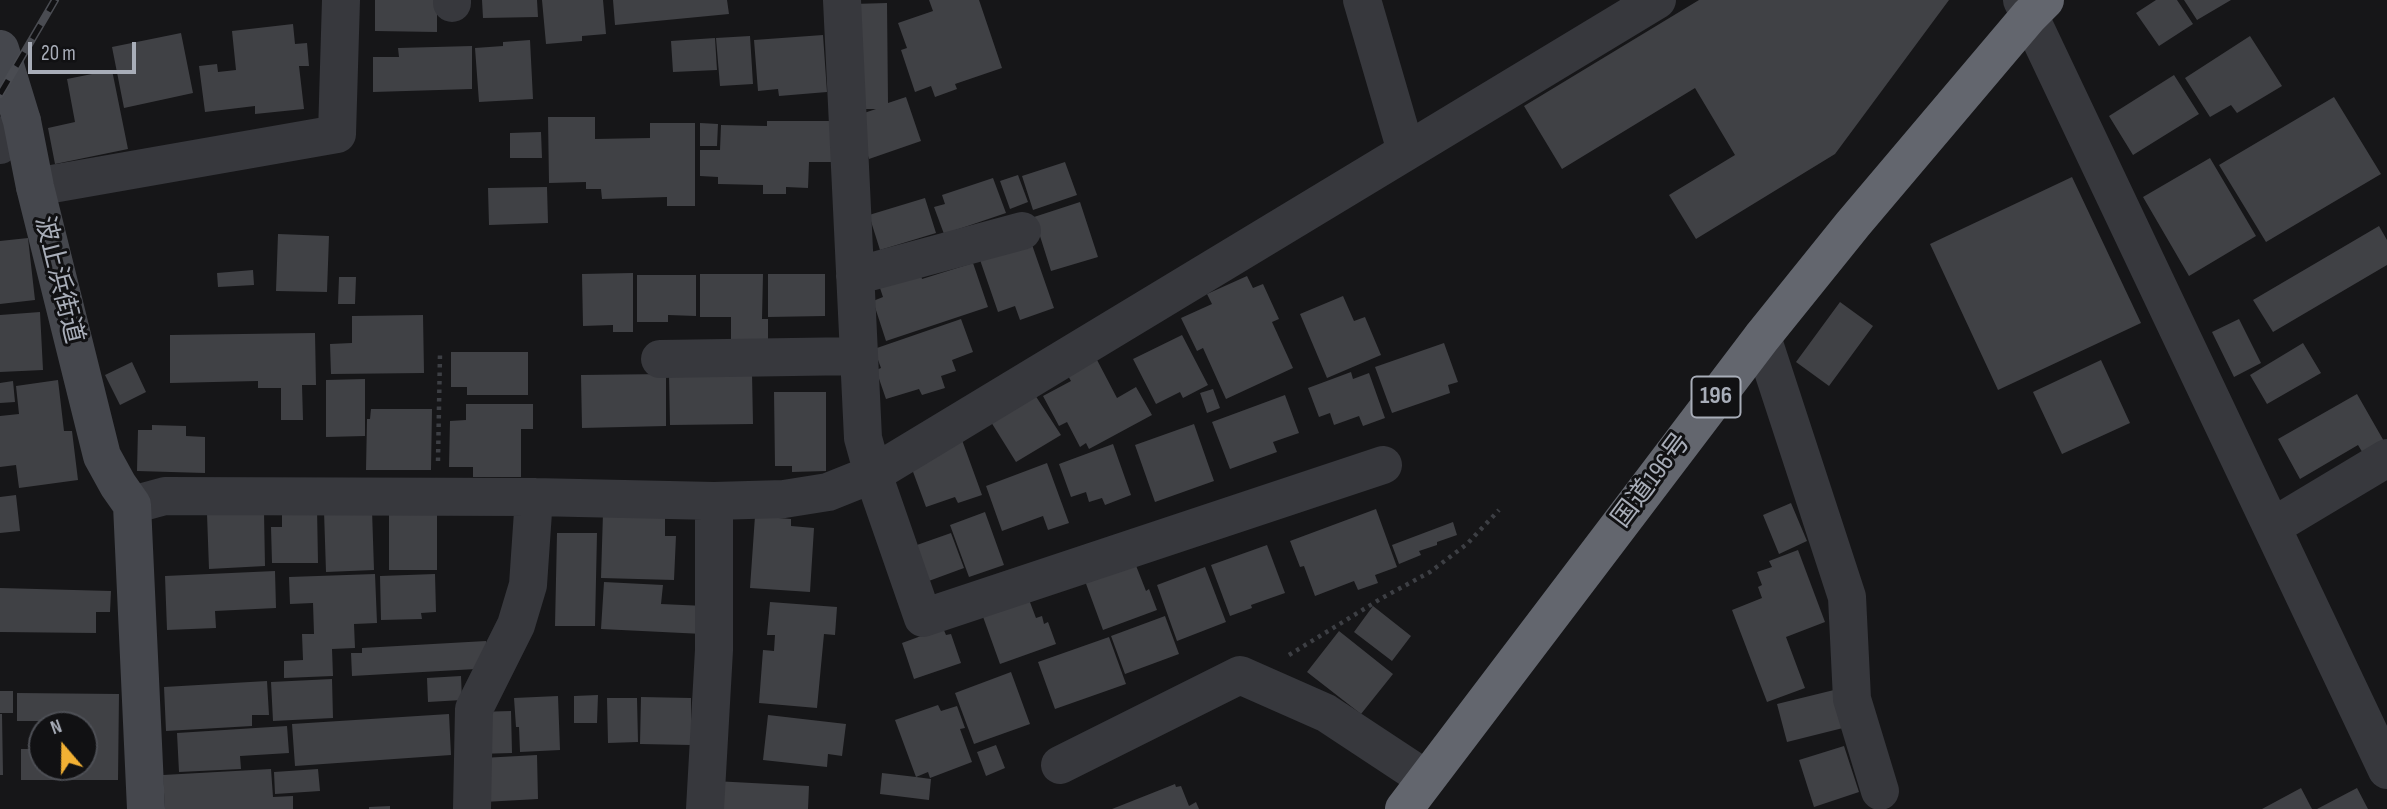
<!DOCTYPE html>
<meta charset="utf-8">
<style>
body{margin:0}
#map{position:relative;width:2387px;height:809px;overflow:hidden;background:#161618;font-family:"Sofia Sans Condensed",sans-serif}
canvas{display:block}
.north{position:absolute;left:28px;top:711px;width:70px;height:70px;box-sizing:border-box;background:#111113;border:2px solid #4d4f55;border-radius:50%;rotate:340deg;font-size:19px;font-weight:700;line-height:28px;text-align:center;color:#a8adb8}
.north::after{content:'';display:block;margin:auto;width:24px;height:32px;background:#f2b134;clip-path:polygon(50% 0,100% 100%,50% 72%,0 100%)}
.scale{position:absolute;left:28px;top:42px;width:108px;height:32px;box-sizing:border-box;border:4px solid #a8adb8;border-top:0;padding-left:9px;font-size:21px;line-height:24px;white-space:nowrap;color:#a8adb8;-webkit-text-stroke:5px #111113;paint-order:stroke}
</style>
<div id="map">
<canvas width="2387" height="809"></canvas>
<div class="north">N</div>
<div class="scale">20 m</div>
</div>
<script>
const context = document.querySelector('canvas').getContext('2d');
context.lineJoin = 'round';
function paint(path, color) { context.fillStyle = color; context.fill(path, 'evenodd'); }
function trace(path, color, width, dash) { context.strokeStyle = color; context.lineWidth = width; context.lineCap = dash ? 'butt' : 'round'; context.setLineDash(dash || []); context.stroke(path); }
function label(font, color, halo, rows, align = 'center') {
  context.font = font + ' "Sofia Sans Condensed","Noto Sans JP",sans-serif'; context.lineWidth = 6; context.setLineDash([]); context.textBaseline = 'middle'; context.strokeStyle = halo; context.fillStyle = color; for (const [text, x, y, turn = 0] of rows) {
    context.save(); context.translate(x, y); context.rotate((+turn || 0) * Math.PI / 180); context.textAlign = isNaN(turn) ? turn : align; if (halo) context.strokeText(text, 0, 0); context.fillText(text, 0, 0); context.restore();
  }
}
const building = new Path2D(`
 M375 0H437V32L375 31Z
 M482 0H537L538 17 483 18Z
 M542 0H603L606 34 582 36V41L546 44Z
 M613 0H727L729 14 615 25Z
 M929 0H979L1002 68 955 84 957 89 935 97 931 86 915 92 901 50 907 48 898 23 933 11Z
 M1699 0H1949L1835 154 1696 239 1669 195 1735 155 1695 88 1562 169 1524 106Z
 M2156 0H2177L2193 24 2159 46 2136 13Z
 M2184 0H2231L2197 20Z
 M887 3 888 103 906 97 921 141 869 159 855 116 876 109H856L853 4Z
 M293 24 295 44 307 43 309 66H299L304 109 255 114V106L205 112 199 66 217 64 218 72 236 70 232 31Z
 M181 33 193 93 124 108 112 47Z
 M823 35 827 92 779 96 778 89 758 91 754 40Z
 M750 36 753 84 720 86 716 38Z
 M2250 36 2282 86 2237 113 2231 105 2210 117 2185 78Z
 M715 38 717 70 673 72 671 41Z
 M530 40 533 99 479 102 475 48 503 46V42Z
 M472 46V89L373 92V57H399L398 48Z
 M112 70 128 149 55 164 48 128 75 122 67 79Z
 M2174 75 2199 114 2133 155 2109 116Z
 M2334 97 2381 174 2266 242 2219 165Z
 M548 117H595V139L650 138V123H695V206H667V197L602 199 601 189H586V182L549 183Z
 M767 121H834V162H809L808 188 786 187V194H763V185L718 184V177L700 176V150H720L721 125 767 126Z
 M700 123 718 124 717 146H700Z
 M541 132 542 158H510V133Z
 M2210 158 2256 236 2189 276 2143 197Z
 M1065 162 1077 195 1033 210 1022 176Z
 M1018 175 1028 202 1010 209 1000 181Z
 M2072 177 2141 323 1998 390 1930 244Z
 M993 178 1006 213 944 234 934 207 945 204 942 195Z
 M547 187 548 223 489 225 488 188Z
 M925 198 936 233 880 250 869 215Z
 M1080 202 1098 257 1051 271 1034 217Z
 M2379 226 2387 240V265L2273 332 2253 300Z
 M278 234 329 236 327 292 276 291Z
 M28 238 35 300 0 304V241Z
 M1030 239 1054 308 1020 320 1015 306 998 312 979 257Z
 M973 263 988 307 886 341 873 301 883 297 879 285 920 271 922 279Z
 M253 270 254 285 218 287 217 273Z
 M633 273V332H613V325L583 326 582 274Z
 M700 274H763L762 319H768V343H731V317H700Z
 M768 274H825V316L768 317Z
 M637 275H696V316L668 315V322H637Z
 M1247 276 1253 288 1263 284 1279 319 1272 322 1293 368 1226 399 1203 348 1197 351 1181 318 1212 304 1207 294Z
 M339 277H356L355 304H338Z
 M1343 296 1354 321 1365 317 1381 355 1327 378 1300 314Z
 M1840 302 1873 326 1829 386 1796 362Z
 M40 312 43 370 0 372V315Z
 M423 315 424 373 331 374 330 344 352 343V316Z
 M961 319 973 352 952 360 956 371 941 376 945 388 922 395 919 389 886 399 876 370 881 368 874 349Z
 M2239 319 2261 363 2234 377 2212 332Z
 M315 333 316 385H302L303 420H281V388H258V381L170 383V335Z
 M1182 335 1208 385 1183 398 1180 392 1156 404 1133 359Z
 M1444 343 1458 382 1448 385 1450 393 1392 413 1375 367Z
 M2303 343 2321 373 2267 404 2250 375Z
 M451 352H528V395H467V387H451Z
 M1096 358 1117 398 1136 387 1152 415 1089 449 1086 443 1080 447 1067 422 1059 426 1043 396 1071 381 1067 374Z
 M2101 360 2130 423 2062 454 2033 392Z
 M132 362 146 392 120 405 105 375Z
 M1351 372 1353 379 1369 373 1385 418 1363 426 1359 416 1334 425 1330 413 1319 417 1308 388Z
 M752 373 753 424 670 425 669 374Z
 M666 374V426L582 428 581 375Z
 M365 379V436L326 437V380Z
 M58 380 64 431H72L78 480 19 488 16 465 0 467V416L19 414 16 386Z
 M13 381 15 402 0 403V383Z
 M1213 389 1220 408 1207 413 1200 393Z
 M774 392H826V471L792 472V466H775Z
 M2357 394 2385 443 2364 455 2358 445 2300 479 2278 439Z
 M1035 395 1061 435 1016 462 991 422Z
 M1285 395 1299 433 1273 442 1277 452 1230 469 1212 422Z
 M466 404H533V429H521V477H473V467H449L450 421 466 420Z
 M371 409H432L431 470H366L367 419H370Z
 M1194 424 1214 481 1155 502 1135 445Z
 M152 425 186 426V436L205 437V473L137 471 138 430H152Z
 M962 440 982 495 958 503 955 497 926 507 912 469Z
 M1113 444 1131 495 1105 505 1102 498 1089 502 1086 492 1071 497 1059 464Z
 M1047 463 1069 523 1048 530 1043 516 1002 531 986 486Z
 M16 495 20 531 0 533V497Z
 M1791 503 1807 541 1779 554 1763 515Z
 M317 507 318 563H272L271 527H282V508Z
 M389 509H437V570H389Z
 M1376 509 1397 567 1375 575 1378 583 1358 590 1354 581 1315 596 1304 566 1300 567 1290 541Z
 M372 510 374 570 326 572 324 511Z
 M264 512 265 566 209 569 207 514Z
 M985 512 1004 565 969 577 950 525Z
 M603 513 665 514V536H676L674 580 601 578Z
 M755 516 791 519V526L814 528 810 592 750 588Z
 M1453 522 1457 535 1437 542V545L1419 551 1421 555 1399 564 1392 545Z
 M557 533H597L595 626H555Z
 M951 533 964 568 926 582 914 546Z
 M1267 545 1285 593 1251 605 1252 608 1230 616 1211 565Z
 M1798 550 1825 622 1786 637 1805 688 1767 702 1732 610 1762 598 1758 587 1762 585 1757 572 1772 567 1769 561Z
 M1135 563 1146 591 1149 589 1157 610 1103 630 1085 581Z
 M1205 567 1226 622 1177 641 1157 585Z
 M275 571 276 608 215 611 216 628 167 630 165 576Z
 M375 574 377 623 354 624 355 648 332 649 333 676 284 678V661L303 660 302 634H314L313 603 290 604 289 577Z
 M435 574 436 612 421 613 422 619 381 620 380 576Z
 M604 582 663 585 661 604 705 606 703 634 601 629Z
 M0 588 111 591 110 612H96V633L0 632Z
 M1028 597 1036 618 1042 616 1044 624 1048 622 1056 644 1000 664 982 614Z
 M770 602 837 607 835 635 824 634 817 708 759 703 763 650 774 651 775 635H767Z
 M1373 606 1411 636 1392 661 1354 632Z
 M1165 616 1179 654 1125 674 1111 636Z
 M943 628 946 635 951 634 961 663 914 679 902 643Z
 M1339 631 1393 674 1361 714 1307 672Z
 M1109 637 1126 684 1055 709 1038 662Z
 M486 641V649L476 669 352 676 351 653H362V648Z
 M1011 672 1030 724 974 744 955 693Z
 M461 676 462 700 428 702 427 678Z
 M332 679 333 718 273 721 271 682Z
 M267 681 269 715H252V726L166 731 164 687Z
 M1834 690 1843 728 1787 742 1777 704Z
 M0 691H13V713H0Z
 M17 693 119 694 118 780H21V749H42V767H84V725H70V721H17Z
 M598 695 597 723H574V696Z
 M558 696 560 750 520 752 519 727H516L514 698Z
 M641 697 691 698V745L640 744Z
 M607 698H637L638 742 608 743Z
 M938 705 941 711 957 706 965 728 960 729 972 762 930 778 928 772 916 777 931 779 929 800 880 794 882 773 916 777 895 720Z
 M511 711 512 753 477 754 476 712Z
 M0 714H2L3 775H0Z
 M449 714 451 755 295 766 292 724Z
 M768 715 846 724 842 756 828 754 827 767 763 760Z
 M287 726 289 753 240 756 241 769 179 772 177 733Z
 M996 745 1005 768 986 776 977 752Z
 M1844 746 1859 792 1814 807 1799 760Z
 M537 755 538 799 484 802 482 758Z
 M271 769 273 797 293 796V809H165L163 775Z
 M318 769 320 791 275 794 274 772Z
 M714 781 809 786 808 809H713Z
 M1175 784 1176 787 1181 786 1189 806 1196 802 1199 809H1112Z
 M2301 788 2312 809H2262Z
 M2357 788 2368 809H2317Z
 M390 806V809H369V807Z`);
const path = new Path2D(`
 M438 461 440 354
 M1289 655 1382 598 1430 572 1467 544 1499 510`);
const street = new Path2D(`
 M842 0 863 438 873 474 923 618 1383 465
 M1362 0 1406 151
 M2022 0 2387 770
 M452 3V0
 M0 145 22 121
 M35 187 337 134 341 0
 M855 276 1022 231
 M1762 337 1847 597 1852 699 1880 791
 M660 359 859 356
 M132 505 165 496 534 497 714 501 784 499 828 492 873 474 1657 0
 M2272 527 2387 458
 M1060 765 1240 675 1326 713 1426 779
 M472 809 474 709 516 625 528 585 534 497
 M705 809 714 650V501`);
const secondary = new Path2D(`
 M0 49 22 121 35 187 102 456 118 485 132 505 146 809`);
const highway = new Path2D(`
 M1404 809 1762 337 1853 224 2029 16 2045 0`);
const rail = new Path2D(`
 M0 94 55 0`);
const shields = [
 [1716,397,49]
];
const shieldNames = [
 ["196",1716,397]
];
const streetNames = [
 ["波止浜街道",58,280,76],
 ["国道196号",1652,481,-53]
];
paint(building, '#404145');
trace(path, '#3d3f44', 4.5, [3.5, 5]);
trace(street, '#37383d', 38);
trace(secondary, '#45474d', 38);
trace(highway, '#63666e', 38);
trace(rail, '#4a4c52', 8);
trace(rail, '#111113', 5, [16]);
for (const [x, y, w] of shields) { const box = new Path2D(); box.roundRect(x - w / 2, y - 20.5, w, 41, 5); context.fillStyle = '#111113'; context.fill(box); trace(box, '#a8adb8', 2); }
label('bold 24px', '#a8adb8', null, shieldNames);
label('26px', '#a8adb8', '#111113', streetNames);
</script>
